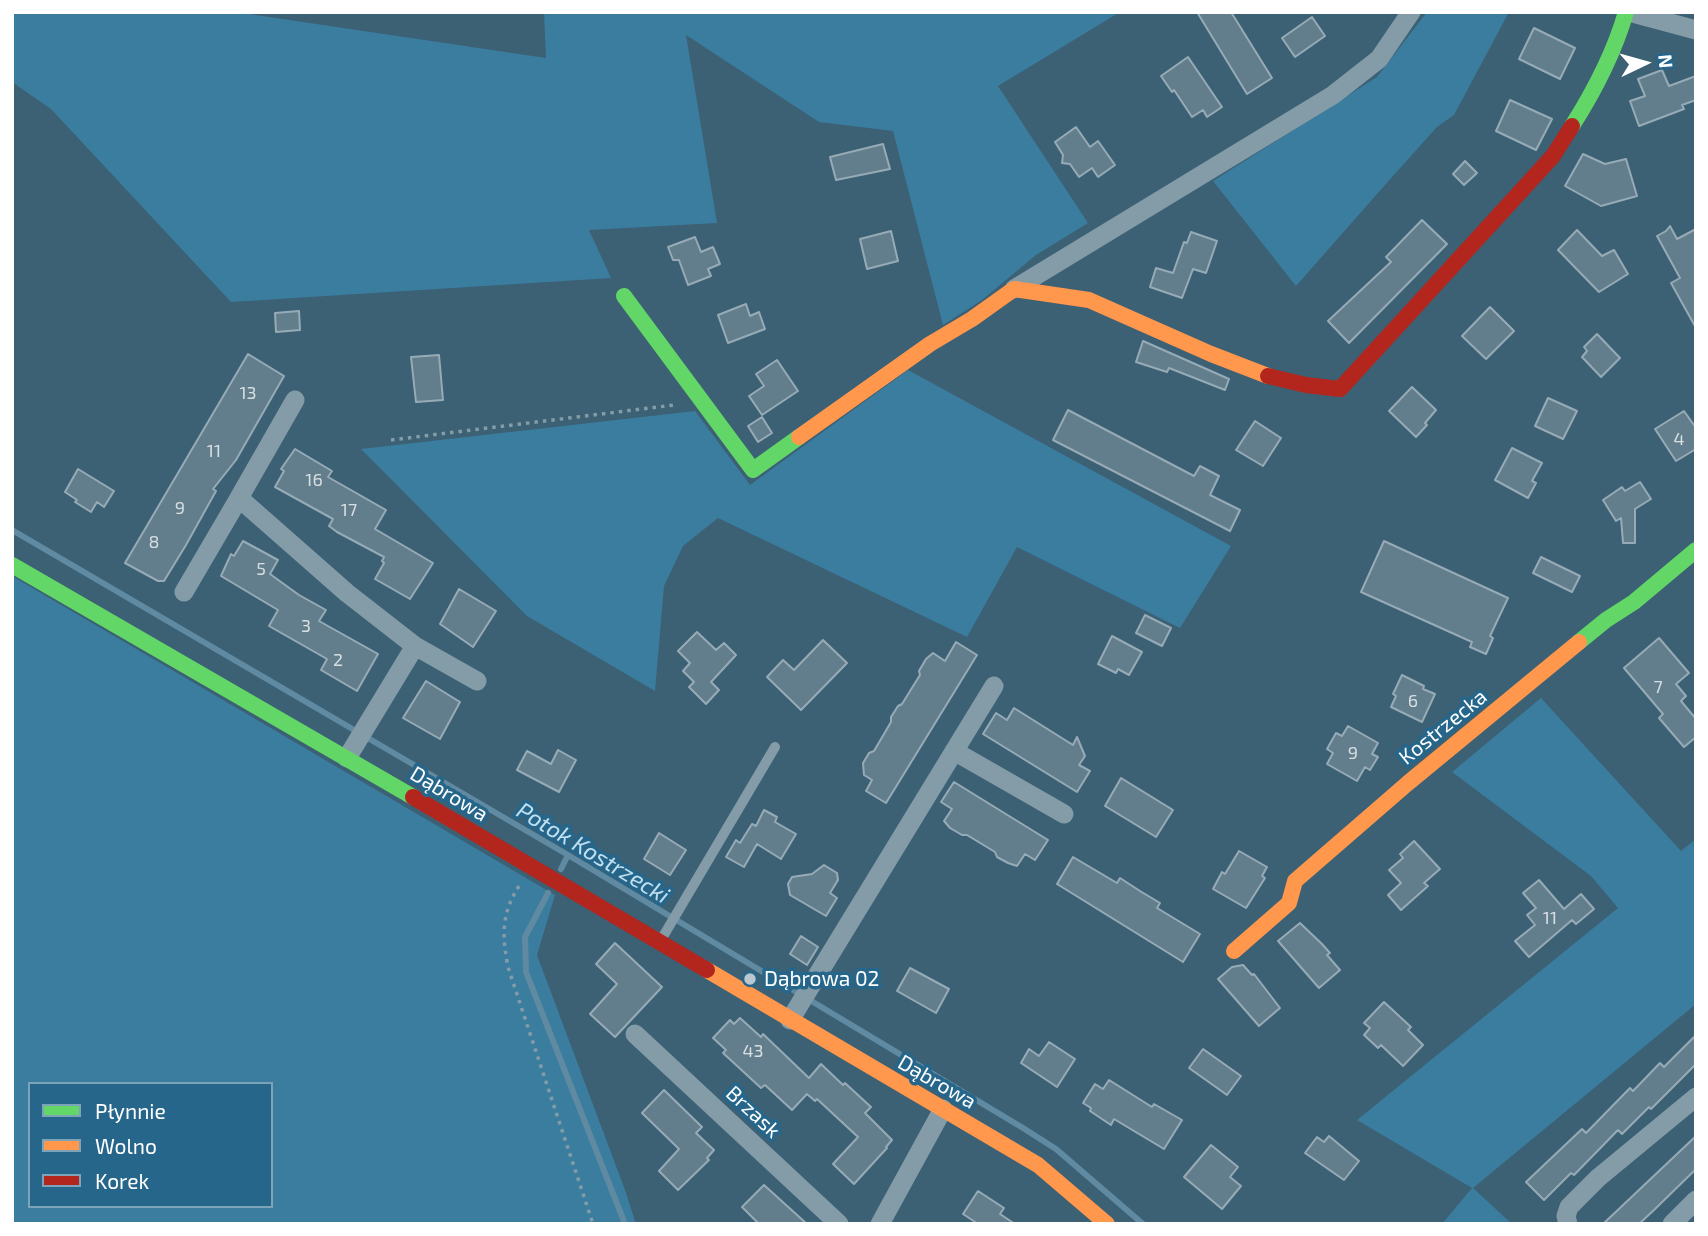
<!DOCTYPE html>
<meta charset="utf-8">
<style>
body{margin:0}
#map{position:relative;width:1708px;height:1236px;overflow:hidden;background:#3c6074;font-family:"Exo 2",sans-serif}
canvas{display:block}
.frame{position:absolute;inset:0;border:14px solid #fff;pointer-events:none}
.legend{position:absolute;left:28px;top:1082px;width:245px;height:126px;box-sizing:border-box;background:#26668a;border:2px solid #7da3b9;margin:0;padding:9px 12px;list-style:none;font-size:21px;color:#fff}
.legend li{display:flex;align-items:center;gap:14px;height:35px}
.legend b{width:35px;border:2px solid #7da3b9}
.north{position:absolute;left:1610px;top:28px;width:70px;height:70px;-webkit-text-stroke:5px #26668a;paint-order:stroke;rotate:85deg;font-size:19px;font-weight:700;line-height:28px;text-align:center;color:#fff}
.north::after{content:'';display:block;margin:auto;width:24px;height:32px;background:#fff;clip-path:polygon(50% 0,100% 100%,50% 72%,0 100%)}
</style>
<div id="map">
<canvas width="1708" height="1236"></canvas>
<div class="frame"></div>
<ul class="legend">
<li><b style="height:9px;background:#63d668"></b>Płynnie</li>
<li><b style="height:9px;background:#ff974d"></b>Wolno</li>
<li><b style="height:9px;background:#b3261e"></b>Korek</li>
</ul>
<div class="north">N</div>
</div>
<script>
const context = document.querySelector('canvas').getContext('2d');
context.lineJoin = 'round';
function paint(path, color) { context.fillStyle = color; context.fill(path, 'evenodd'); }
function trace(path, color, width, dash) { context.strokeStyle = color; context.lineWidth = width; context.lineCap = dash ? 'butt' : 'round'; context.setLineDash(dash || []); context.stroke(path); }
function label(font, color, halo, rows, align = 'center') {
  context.font = font + ' "Exo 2",sans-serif'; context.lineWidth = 7; context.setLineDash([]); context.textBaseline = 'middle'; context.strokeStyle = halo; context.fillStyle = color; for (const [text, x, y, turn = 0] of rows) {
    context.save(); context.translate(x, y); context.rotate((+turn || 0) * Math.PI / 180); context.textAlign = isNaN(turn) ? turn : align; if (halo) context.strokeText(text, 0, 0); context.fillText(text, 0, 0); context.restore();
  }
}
const green = new Path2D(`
 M12 12 249 14 546 58 544 12H1120L998 86 1088 223 1036 255 982 300 943 325 893 131 819 122 686 35 717 223 589 230 611 278 231 302 51 109 12 82Z
 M1427 12H1509L1454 115 1437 127 1392 177 1296 286 1213 181 1377 77Z
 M908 370 1231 546 1180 628 1017 547 967 637 718 518 683 546 664 586 655 691 527 616 361 449 695 411 750 485Z
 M12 576 555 895 537 955 625 1190 636 1224H12ZM30 1084H271V1206H30Z
 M1541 698 1681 851 1696 839V1004L1473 1188 1512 1224H1442L1472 1188 1357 1120 1618 908 1591 876 1452 772Z`);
const stream = new Path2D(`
 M12 530 568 855 1023 1128 1056 1149 1143 1224
 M561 869 568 855
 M548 893 525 937 526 972 625 1224`);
const building = new Path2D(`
 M1197 12H1231L1272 78 1247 94Z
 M1312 17 1325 36 1295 57 1282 38Z
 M1534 28 1575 48 1560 79 1519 59Z
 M1188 57 1222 107 1207 117 1203 110 1192 117 1174 90 1172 92 1161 76Z
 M1662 70 1669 86 1696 76V100L1682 105 1684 109 1639 126 1630 101 1645 96 1638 79Z
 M1510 100 1552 119 1536 150 1496 131Z
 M1076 127 1090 147 1098 141 1115 165 1098 177 1092 168 1079 177 1070 164 1062 163 1063 155 1055 142Z
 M883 144 890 169 836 180 830 157Z
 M1583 154 1605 164 1626 159 1637 196 1601 206 1565 186Z
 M1465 161 1477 173 1464 185 1453 174Z
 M1422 220 1447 244 1349 343 1328 321 1391 262 1386 257Z
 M1670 226 1677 239 1696 229V328L1671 283 1680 278 1657 236 1666 231Z
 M1577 230 1602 256 1614 250 1628 274 1599 292 1558 250Z
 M891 231 898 261 867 269 860 239Z
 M1191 232 1217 241 1206 273 1193 269 1182 298 1150 287 1156 268 1173 273 1184 242 1187 243Z
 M695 237 701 252 713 247 720 264 708 269 711 276 688 285 679 260H673L668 247Z
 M746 304 750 316 759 312 765 329 728 343 718 315Z
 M1490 307 1514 331 1486 359 1462 336Z
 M299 311 300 330 276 332 275 313Z
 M1597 334 1620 358 1601 377 1582 357 1587 351 1584 347Z
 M1143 341 1229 379 1225 390 1169 368 1167 372 1136 362Z
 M248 354 284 376 236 460 213 489 216 491 186 545 164 581H158L125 563Z
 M439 355 443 400 416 402 411 357Z
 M777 360 798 391 762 415 749 396 764 386 756 374Z
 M1412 387 1436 410 1425 423 1427 425 1416 437 1389 411Z
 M1548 398 1577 411 1563 439 1535 426Z
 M1068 410 1194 476 1200 466 1219 476 1210 495 1240 510 1230 531 1053 440Z
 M1684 411 1696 428V449L1676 461 1655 429Z
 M762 417 772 433 758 442 748 426Z
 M1255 421 1281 438 1263 466 1236 450Z
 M1512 448 1542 463 1532 481 1536 483 1528 498 1495 480Z
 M295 449 332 471 328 477 386 510 375 529 433 563 410 599 375 579 384 563 382 561 384 557 337 532 329 526 333 519 275 487 284 471 281 469Z
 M78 469 114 491 104 507 97 502 91 512 75 502 77 500 65 492Z
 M1640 482 1651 499 1635 509V543H1623L1621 518 1616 521 1603 500 1622 487 1625 491Z
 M243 541 278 560 270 574 299 595 326 610 319 621 378 654 357 691 321 670 327 659 269 626 278 610 221 576 231 554 234 556Z
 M1384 541 1508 598 1490 636 1493 638 1486 654 1470 647 1472 642 1361 592Z
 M1541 557 1580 576 1572 592 1533 573Z
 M459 589 496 611 473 647 440 624Z
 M1145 615 1171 628 1162 646 1136 633Z
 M697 632 716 650 724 643 736 655 711 682 719 690 706 704 689 687 694 682 683 671 690 663 678 651Z
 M1112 636 1142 652 1129 675 1118 669 1116 673 1098 664Z
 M1659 638 1689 673 1676 684 1686 696 1681 701 1696 719V737L1684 747 1659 718 1663 714 1624 668Z
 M823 640 847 663 801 710 767 677 783 660 794 670Z
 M956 642 977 655 886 803 866 791 872 780 864 775 863 763 869 753 874 751 891 722V717L898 706 902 704 920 675 919 671 926 659 933 653 945 661Z
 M1402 675 1424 686 1423 689 1435 694 1422 722 1391 707 1396 696 1393 694Z
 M426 681 460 702 440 739 403 718Z
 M1014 708 1073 745 1077 737 1085 756 1079 765 1090 771 1077 792 983 734 996 713 1007 720Z
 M1348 726 1378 743 1372 754 1378 757 1370 770 1365 767 1357 781 1327 764 1333 753 1327 749 1336 733 1342 736Z
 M558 750 576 760 559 792 517 770 527 751 551 764Z
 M1121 778 1173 810 1156 837 1105 806Z
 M954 782 1048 840 1035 860 1025 854 1017 866 1008 863 997 857 995 852 967 835H962L950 828 944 821 952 809 941 802Z
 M764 810 777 817 775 822 796 834 781 859 757 844 744 867 726 857 736 840 740 843 752 824 756 826Z
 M659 833 686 850 670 875 644 859Z
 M1414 841 1440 869 1424 883 1428 886 1401 910 1388 895 1401 883 1389 870 1403 858 1400 854Z
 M1239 851 1267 867 1262 876 1265 878 1246 908 1213 889 1222 872 1225 874Z
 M1073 857 1117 883 1120 878 1140 891 1160 903 1157 908 1200 934 1183 962 1057 884Z
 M824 865 837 873 838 880 830 893 837 898 826 916 790 895 788 884 792 877 812 874Z
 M1539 880 1564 909 1581 894 1594 909 1576 924 1572 920 1529 957 1515 941 1535 925 1527 915 1536 908 1523 893Z
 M1300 923 1322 944 1330 953 1327 955 1340 970 1319 988 1278 941Z
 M801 936 818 947 807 965 790 954Z
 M615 943 662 987 615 1037 590 1014 617 984 596 964Z
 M1243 965 1252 975 1254 974 1280 1008 1259 1026 1218 979 1232 967Z
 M910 968 949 989 936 1013 897 991Z
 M1384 1002 1411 1027 1408 1030 1423 1045 1403 1066 1381 1045 1378 1048 1364 1035 1370 1028 1364 1023Z
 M740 1018 761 1037 763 1034 809 1078 821 1064 843 1085 845 1083 871 1107 865 1113 892 1140 886 1147 887 1148 854 1184 833 1164 858 1137 817 1099 815 1101 807 1094 792 1110 765 1085 761 1088 723 1053 726 1050 713 1038 730 1020 734 1024Z
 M1696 1035V1064L1651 1109 1649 1107 1622 1134 1618 1130 1574 1175 1571 1173 1544 1200 1526 1182 1582 1129 1586 1133 1630 1088 1633 1091 1660 1063 1664 1067Z
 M1049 1042 1075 1059 1057 1087 1021 1063 1029 1049 1039 1056Z
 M1203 1049 1241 1076 1227 1095 1189 1068Z
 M1109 1080 1152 1107 1154 1104 1182 1120 1164 1149 1114 1119 1111 1125 1090 1111 1091 1108 1083 1103 1095 1084 1103 1089Z
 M664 1090 702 1127 696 1133 714 1150 707 1158 709 1160 678 1190 659 1171 679 1149 642 1113Z
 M1329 1136 1359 1161 1344 1180 1305 1153 1317 1137 1324 1142Z
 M1696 1136V1169L1654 1210 1639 1224H1603Z
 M1211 1145 1238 1167 1230 1177 1241 1186 1222 1209 1184 1177Z
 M764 1185 807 1224H759L742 1207Z
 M978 1191 1004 1208 1000 1214 1015 1224H978L963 1214Z`);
const path = new Path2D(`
 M391 440 674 405
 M519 886C501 914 502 936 508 967L593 1224`);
const lane = new Path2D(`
 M661 940 775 747`);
const street = new Path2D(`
 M1629 12 1696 30
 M1014 289 1333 95 1379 59 1411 12
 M239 498 295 400
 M184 592 239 498 347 593 415 646
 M954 751 1064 814
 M347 758 415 646 477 681
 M790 1020 994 686
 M635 1034 839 1224
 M880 1224 943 1109
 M1568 1224 1566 1216 1569 1207 1598 1178 1696 1097
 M1672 1224 1696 1200`);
const fast = new Path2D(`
 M1572 126C1595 90 1614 53 1626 12
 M624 296 753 470 799 437
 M12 565 413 797
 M1579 642 1606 620 1634 602 1696 550`);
const slow = new Path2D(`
 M799 437 930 344 972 319 1014 289 1089 300 1211 354 1268 376
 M1234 951 1289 903 1295 881 1408 783 1579 642
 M707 970 1038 1165 1107 1224`);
const jam = new Path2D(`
 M1268 376 1306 385 1340 389 1553 156 1572 126
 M413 797 707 970`);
const markers = [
 [750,979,7,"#bbc7ce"]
];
const numberNames = [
 ["13",248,393],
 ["4",1679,439],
 ["11",214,451],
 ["16",314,480],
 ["9",180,508],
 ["17",349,510],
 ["8",154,542],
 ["5",261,569],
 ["3",306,626],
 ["2",338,660],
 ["7",1658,687],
 ["6",1413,701],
 ["9",1353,753],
 ["11",1550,918],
 ["43",753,1051]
];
const streetNames = [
 ["Kostrzecka",1443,727,-39],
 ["Dąbrowa",449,794,31],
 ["Dąbrowa",937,1082,30],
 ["Brzask",753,1112,43]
];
const poiNames = [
 ["Dąbrowa 02",764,979]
];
const waterNames = [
 ["Potok Kostrzecki",593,853,31]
];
paint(green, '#3b7d9f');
trace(stream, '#608aa1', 6);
paint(building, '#627e8c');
trace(building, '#97abb7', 2);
trace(path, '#839ca8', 3.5, [3.5, 5]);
trace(lane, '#839ca8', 10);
trace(street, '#839ca8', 19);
trace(fast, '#63d668', 16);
trace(slow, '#ff974d', 16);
trace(jam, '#b3261e', 16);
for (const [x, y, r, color] of markers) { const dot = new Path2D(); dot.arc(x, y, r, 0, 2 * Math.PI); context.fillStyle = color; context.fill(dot); trace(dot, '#26668a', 2.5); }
label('18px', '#d8dfe2', null, numberNames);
label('21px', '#fff', '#26668a', streetNames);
label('21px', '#fff', '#26668a', poiNames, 'left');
label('italic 23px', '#c0e0f1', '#26668a', waterNames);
</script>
